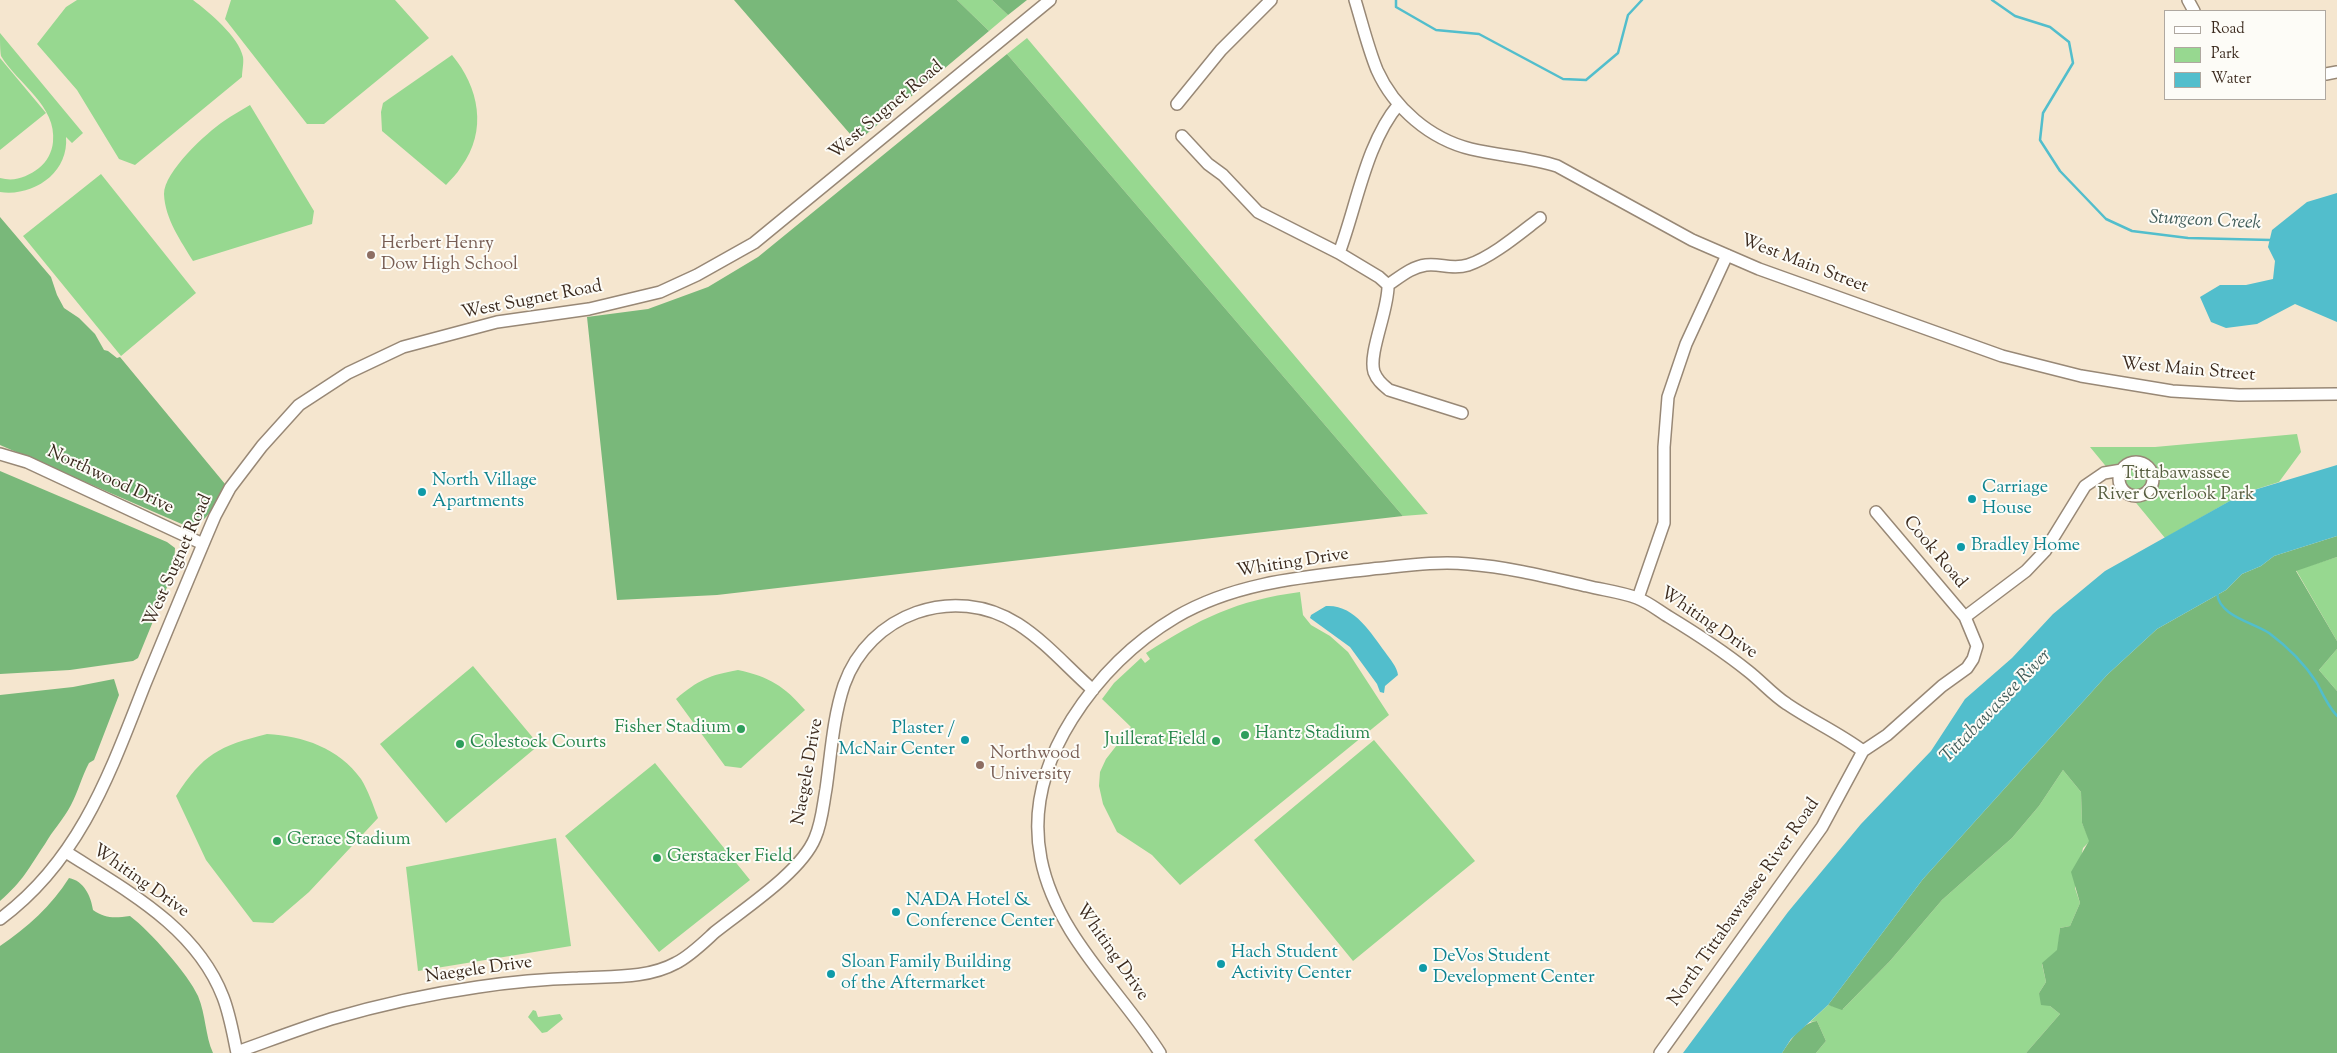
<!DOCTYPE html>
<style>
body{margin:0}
#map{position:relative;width:2337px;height:1053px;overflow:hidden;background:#f5e6cf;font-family:"Sorts Mill Goudy",serif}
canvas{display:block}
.legend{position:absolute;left:2164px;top:10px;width:162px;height:90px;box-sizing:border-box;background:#fdfcf7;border:1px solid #afa8a0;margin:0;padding:6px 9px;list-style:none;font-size:15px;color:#3b2a1e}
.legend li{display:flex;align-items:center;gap:10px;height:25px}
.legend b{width:25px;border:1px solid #afa8a0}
</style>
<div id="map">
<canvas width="2337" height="1053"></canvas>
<ul class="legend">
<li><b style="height:6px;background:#fff"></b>Road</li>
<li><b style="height:14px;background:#97d890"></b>Park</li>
<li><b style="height:14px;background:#52becc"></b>Water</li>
</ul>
</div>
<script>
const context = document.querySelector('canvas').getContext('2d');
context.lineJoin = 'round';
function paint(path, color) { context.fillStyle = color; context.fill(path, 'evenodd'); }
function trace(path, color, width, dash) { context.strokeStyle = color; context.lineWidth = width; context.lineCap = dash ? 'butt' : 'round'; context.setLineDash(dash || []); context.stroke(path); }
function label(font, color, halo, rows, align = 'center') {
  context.font = font + ' "Sorts Mill Goudy",serif'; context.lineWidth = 4; context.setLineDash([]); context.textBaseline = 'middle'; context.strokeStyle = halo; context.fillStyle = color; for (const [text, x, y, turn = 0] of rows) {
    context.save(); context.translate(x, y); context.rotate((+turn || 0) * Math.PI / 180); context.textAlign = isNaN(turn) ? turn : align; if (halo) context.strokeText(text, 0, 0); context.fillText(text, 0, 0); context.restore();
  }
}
const green = new Path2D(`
 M77 0H193C209 12 239 37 243 57 244 63 242 71 242 77L135 165 119 159 77 90 37 44 66 7Z
 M231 0H395L429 38 324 124H307L225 19Z
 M957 0H992L1008 15 989 31Z
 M0 33 83 133 72 143 66 137C69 173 33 197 0 192V178C15 182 27 177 39 168 47 162 52 152 53 142 57 106 18 84 1 56 0 50 0 40 0 33Z
 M1027 38 1428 514 1403 516 1007 54Z
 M452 55C479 87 488 131 461 167 457 174 451 179 446 185L382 131 381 112 383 103Z
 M0 58 46 113 0 150Z
 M250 105 314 211 312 224 193 261C181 241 165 219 164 194 164 172 206 133 224 121 232 115 242 110 250 105Z
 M101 174 196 293 121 356 23 236Z
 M2297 434 2301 452 2279 482 2244 493 2165 538 2090 447H2155Z
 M2337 557V641L2296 570Z
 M1300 592 1303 615 1311 625 1330 636 1348 652 1389 715 1180 885 1152 855 1117 832 1103 804 1099 786 1100 772 1106 759 1131 727 1102 699 1114 683 1141 658 1145 663 1150 659 1146 653C1199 619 1237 600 1300 592Z
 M2337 649V691L2319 670Z
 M473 666 539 745 446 823 380 744Z
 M738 670C770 677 784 686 805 710L741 768 725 766 676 699C698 680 710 675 738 670Z
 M267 734C303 736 339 748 361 779 368 790 373 805 378 818L309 892 273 923 253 922 206 860 176 796C203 754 219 746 267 734Z
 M1374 740 1475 861 1353 961 1254 840Z
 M655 763 750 880 659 952 565 836Z
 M2063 770 2081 792 2082 823 2090 841 2083 848 2075 888 2080 903 2070 926 2060 928 2058 950 2042 964 2046 982 2039 993 2050 1006 2060 1014 2026 1053H1816L1826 1041 1817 1021 1810 1022 1828 1005 1843 1009 1890 961 1942 900 2012 838 2039 806Z
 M556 838 571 946 418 971 406 867Z
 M533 1010 536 1011 538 1017 560 1014 563 1019 547 1032 542 1033 528 1017Z`);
const forest = new Path2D(`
 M734 0H957L989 31 857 142Z
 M992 0H1027L1008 15Z
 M1007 54 1403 516 717 595 617 600 587 317 648 309 708 287 758 257Z
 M0 217 51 277 57 295 64 308 79 318 95 334 104 350 108 351 117 358 120 357 225 484C215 501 208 529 184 525L0 445Z
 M0 471 167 542 175 548 174 570 138 658 133 661 70 670 0 674Z
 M2337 536V557L2296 571 2337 641V649L2319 670 2337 691V1053H2026L2060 1014 2050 1006 2041 1005 2039 993 2046 982 2042 963 2057 950 2060 928 2070 926 2080 903 2071 872 2089 841 2082 823 2081 792 2063 770 2039 806 2012 838 1942 900 1890 961 1842 1010 1828 1005 1923 879 2107 675 2157 629 2226 590 2242 574 2261 566 2274 556Z
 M114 679 119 695 94 760 89 763C82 776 78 792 71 805 63 820 53 830 45 844 28 869 24 880 0 901V695L73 687Z
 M69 878C84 881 91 896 93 910 106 919 115 918 130 916 150 931 188 974 198 996 206 1015 205 1035 213 1053H0V946C27 928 52 905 69 878Z
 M1817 1021 1826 1041 1816 1053H1782C1790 1041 1801 1023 1817 1021Z`);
const water = new Path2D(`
 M2337 193V322L2295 304 2257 324 2226 328 2211 322 2200 297 2220 285H2246L2273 279 2275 261 2268 247 2272 230 2307 202Z
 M2337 465V536L2274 556 2261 566 2242 574 2226 590 2157 629 2107 675 1923 879 1828 1005 1791 1039 1782 1053H1683L1788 912 1861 824 1931 751 1965 699 2012 658 2053 614 2105 571 2244 493Z
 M1326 606C1354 604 1371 633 1385 652 1390 659 1397 667 1398 675L1385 686 1384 693 1380 692 1377 684 1350 647 1310 618 1311 615Z`);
const stream = new Path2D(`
 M1396 0V7L1436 30 1479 34 1563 79 1586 80 1618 53 1628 15 1642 0
 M1992 0 2015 16 2050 27 2069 42 2073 63 2043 113 2040 140 2060 171 2106 219 2132 231 2188 238 2271 240
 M2217 593C2219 616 2252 622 2269 633 2288 647 2304 663 2317 683 2323 695 2328 706 2337 716`);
const minor = new Path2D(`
 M1355 0C1362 23 1368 48 1377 70 1394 108 1430 139 1471 149 1500 156 1529 157 1557 166L1692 240 1759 269 2002 356 2081 376 2172 391 2239 395 2337 394
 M2188 0 2194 11
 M2326 74 2337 72
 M1177 104 1221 50 1271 0
 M1399 104C1366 143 1357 205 1339 253L1379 277 1388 285C1389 309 1368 353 1374 372 1377 380 1382 384 1389 390L1462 413
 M1182 136 1208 164 1223 175 1258 212 1339 253
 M1388 285C1400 277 1411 267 1426 265 1440 263 1452 270 1468 265 1492 257 1519 234 1540 218
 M0 454 27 462 203 544
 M2119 479a17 17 0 1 1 34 0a17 17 0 1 1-34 0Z
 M1638 598 1664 523V447L1668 397 1686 344 1727 255
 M1965 617 2026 571 2045 551 2085 486 2104 473 2122 470
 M66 852C127 891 196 927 223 997 230 1015 233 1034 237 1053
 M0 919C80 860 110 773 145 684 168 628 191 572 215 516L230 488 262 446 299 405 348 373 403 347 497 322 589 309 660 292 697 275 754 243 1050 0
 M237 1052C268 1041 299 1029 331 1019 379 1005 429 994 478 987 511 982 544 979 578 978 610 976 647 979 676 963 690 956 703 943 715 932 745 908 801 872 815 838 822 822 823 805 826 789 831 754 833 718 844 685 869 614 954 583 1018 624 1046 642 1068 668 1093 690
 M1160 1053C1120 990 1056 935 1041 859 1031 809 1045 762 1072 719 1098 678 1134 642 1176 617 1236 582 1304 577 1372 569 1404 566 1436 561 1468 564 1508 567 1548 577 1587 586 1603 590 1621 592 1637 598 1648 602 1659 611 1669 617 1697 634 1723 651 1748 671 1762 682 1773 695 1787 704 1812 721 1839 733 1863 751
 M1660 1053 1822 827 1863 751 1887 735 1942 686 1967 668 1973 659 1977 646 1965 617 1876 512`);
const markers = [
 [371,255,5,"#8d6e63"],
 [422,492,5,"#0f9aa8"],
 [1972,499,5,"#0f9aa8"],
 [1961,547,5,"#0f9aa8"],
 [741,729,5,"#2e9e5b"],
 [1245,735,5,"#2e9e5b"],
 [965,740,5,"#0f9aa8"],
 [1216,741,5,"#2e9e5b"],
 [460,744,5,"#2e9e5b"],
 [980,765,5,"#8d6e63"],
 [277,841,5,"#2e9e5b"],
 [657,858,5,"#2e9e5b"],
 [896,912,5,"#0f9aa8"],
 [1221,964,5,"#0f9aa8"],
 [1423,968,5,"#0f9aa8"],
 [831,974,5,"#0f9aa8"]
];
const streetNames = [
 ["West Sugnet Road",887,111,-40],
 ["West Main Street",1804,265,21],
 ["West Sugnet Road",532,301,-11],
 ["West Main Street",2188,371,5],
 ["Northwood Drive",110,481,25],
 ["Cook Road",1934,553,50],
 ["West Sugnet Road",179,561,-66],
 ["Whiting Drive",1293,564,-9],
 ["Whiting Drive",1708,624,34],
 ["Naegele Drive",809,772,-80],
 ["Whiting Drive",140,882,35],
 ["North Tittabawassee River Road",1745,903,-55],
 ["Whiting Drive",1111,953,55],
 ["Naegele Drive",479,971,-8]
];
const educationNames = [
 ["Herbert Henry",381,245],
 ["Dow High School",381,266],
 ["Northwood",990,755],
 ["University",990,776]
];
const parkNames = [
 ["Tittabawassee",2176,475],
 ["River Overlook Park",2176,496]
];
const cultureNames = [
 ["North Village",432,482],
 ["Apartments",432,503],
 ["Carriage",1982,489],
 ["House",1982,510],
 ["Bradley Home",1971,547],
 ["Plaster /",955,730,"right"],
 ["McNair Center",955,751,"right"],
 ["NADA Hotel &",906,902],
 ["Conference Center",906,923],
 ["Hach Student",1231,954],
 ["Activity Center",1231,975],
 ["DeVos Student",1433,958],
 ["Development Center",1433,979],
 ["Sloan Family Building",841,964],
 ["of the Aftermarket",841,985]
];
const leisureNames = [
 ["Fisher Stadium",731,729,"right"],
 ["Hantz Stadium",1255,735],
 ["Juillerat Field",1206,741,"right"],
 ["Colestock Courts",470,744],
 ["Gerace Stadium",287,841],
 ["Gerstacker Field",667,858]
];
const waterNames = [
 ["Sturgeon Creek",2205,222,3],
 ["Tittabawassee River",1997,707,-46]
];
paint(green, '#97d890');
paint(forest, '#79b87a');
paint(water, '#52becc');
trace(stream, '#52becc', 2.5);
trace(minor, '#988876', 14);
trace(minor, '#fff', 11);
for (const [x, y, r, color] of markers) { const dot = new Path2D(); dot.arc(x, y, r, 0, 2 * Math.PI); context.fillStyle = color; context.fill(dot); trace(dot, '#fdfcf7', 2); }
label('18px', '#3b2a1e', '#fdfcf7', streetNames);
label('18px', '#785e54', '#fdfcf7', educationNames, 'left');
label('18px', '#575e40', '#fdfcf7', parkNames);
label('18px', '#0d838f', '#fdfcf7', cultureNames, 'left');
label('18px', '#27864d', '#fdfcf7', leisureNames, 'left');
label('italic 19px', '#435e5b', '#fdfcf7', waterNames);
</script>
